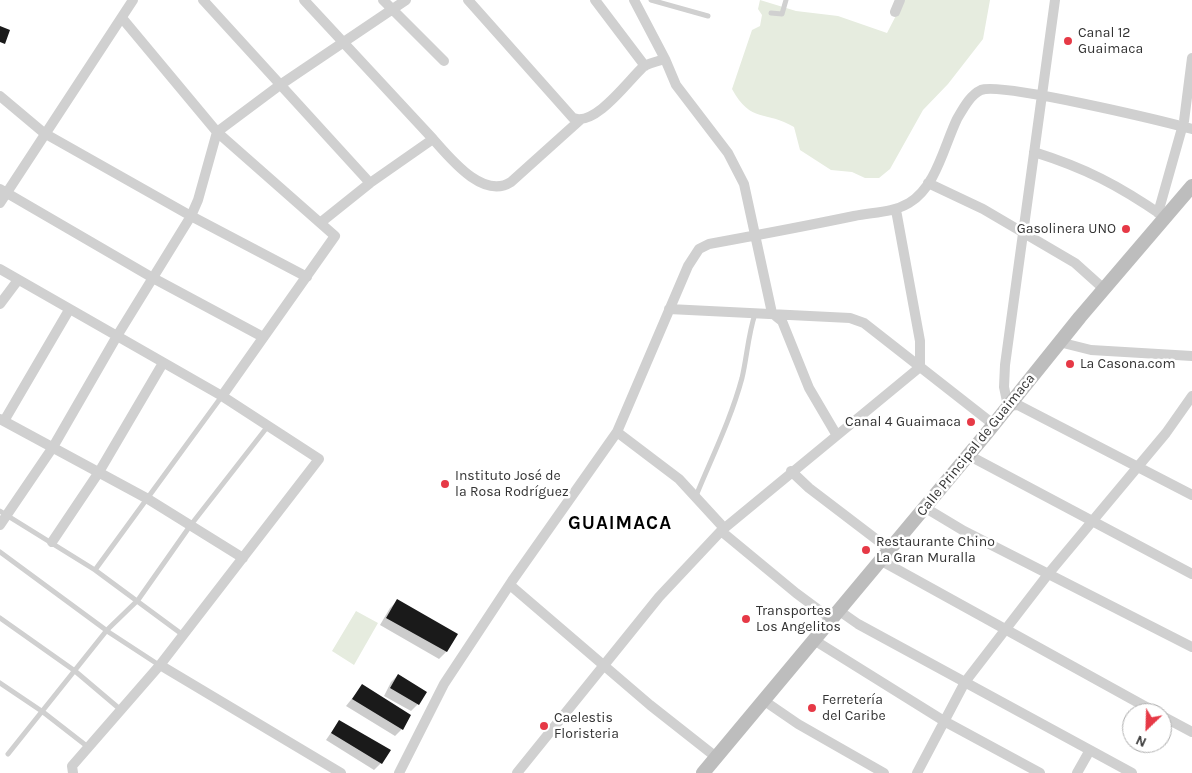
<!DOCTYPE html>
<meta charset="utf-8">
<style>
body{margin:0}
#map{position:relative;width:1192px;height:773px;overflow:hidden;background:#fff;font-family:Karla,sans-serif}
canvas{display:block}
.north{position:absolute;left:1122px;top:703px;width:50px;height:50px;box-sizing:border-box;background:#fff;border:1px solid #adadad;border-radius:50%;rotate:204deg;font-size:14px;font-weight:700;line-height:20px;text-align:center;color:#333}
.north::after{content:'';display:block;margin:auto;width:18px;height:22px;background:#e63946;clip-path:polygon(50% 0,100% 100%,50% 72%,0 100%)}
</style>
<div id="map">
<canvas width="1192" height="773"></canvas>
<div class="north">N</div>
</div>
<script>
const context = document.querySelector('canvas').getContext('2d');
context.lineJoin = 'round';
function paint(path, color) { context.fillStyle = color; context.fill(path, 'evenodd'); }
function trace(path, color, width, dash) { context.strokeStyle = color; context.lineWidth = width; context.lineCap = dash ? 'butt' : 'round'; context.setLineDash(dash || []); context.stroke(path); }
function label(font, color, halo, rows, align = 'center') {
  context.font = font + ' Karla,sans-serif'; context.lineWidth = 5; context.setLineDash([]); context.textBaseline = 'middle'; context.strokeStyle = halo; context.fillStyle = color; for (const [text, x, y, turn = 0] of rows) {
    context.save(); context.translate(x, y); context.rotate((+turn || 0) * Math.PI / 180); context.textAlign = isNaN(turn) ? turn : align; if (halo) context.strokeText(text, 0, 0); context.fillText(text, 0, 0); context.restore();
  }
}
const green = new Path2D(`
 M760 0 796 11 838 16 887 33 904 0H990L983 39 948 84 923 110 890 169 879 178H865L852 172 831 170 800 150 794 127C766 110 751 124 732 89L752 30 760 26 762 15 758 9Z
 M356 611 378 623 354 665 332 651Z`);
const shadow = new Path2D(`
 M397 601 456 634 446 652 439 659 380 625 390 608Z
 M398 675 418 704 411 711 384 696 391 682Z
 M362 686 402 729 395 736 346 706Z
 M339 721 381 763 374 770 326 740Z`);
const building = new Path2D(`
 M0 26 10 30 5 44 0 42Z
 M397 599 458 634 447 652 386 618Z
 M398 674 427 692 419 705 390 688Z
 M362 684 411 715 403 730 352 699Z
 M339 720 391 750 382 764 331 733Z`);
const lane = new Path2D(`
 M651 0 708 16
 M771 13 782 14 786 0
 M696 496C712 457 731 419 742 378 747 357 748 335 755 314
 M0 511 95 570 183 635
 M0 552 110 633 159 665
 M95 570 222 396
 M0 618 75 671 121 710
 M0 683 43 712 88 747
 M8 754 107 630 138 600 190 526 268 426`);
const street = new Path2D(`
 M203 0 370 183
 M304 0 433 139 370 183 320 223
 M383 0 444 61
 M468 0 573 118C595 127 628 81 643 67 649 63 658 61 665 59
 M595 0 645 66
 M634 0 665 59 676 85 728 153 744 184 772 313 782 321 809 388 836 434
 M1055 0 1005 365 1004 387 1008 406 1018 405 1192 495
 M895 12 900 0
 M122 18 217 132 335 236 222 396
 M0 96 44 133 191 216 307 277
 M433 139C450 158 483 200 511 182L580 120
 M1034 152C1085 168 1118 185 1163 216
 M928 183 983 209 1075 263 1104 289
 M0 189 153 278 263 337
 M0 203 133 0
 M1158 213 1184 121 1192 58
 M0 269 222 396 319 459 160 665 72 766 73 773
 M0 304 18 280
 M669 309 850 318 864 323 993 424
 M1059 342 1091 350 1192 356
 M0 419 148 499 243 558
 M4 421 69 310
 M617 432 679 479 724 528
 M968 455 1192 574
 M791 471 809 488 889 549
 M924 507 964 531 1192 647
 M0 525 53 447 117 336 191 216 198 200 217 132 280 85 406 0
 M721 531 796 593 831 619
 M52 542 99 472 163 363
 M880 560 1157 713
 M510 585 650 705 716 757
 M838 610 858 624 1132 773
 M814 640 944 721 1040 773
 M160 665 341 773
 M763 700 798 724 884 773
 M1162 716 1192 732
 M399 773 444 684 512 581 617 432 688 266 699 249 709 244C758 235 806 226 854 216 873 212 892 213 909 203 936 187 944 146 957 119 963 109 970 95 981 90 1001 82 1162 121 1192 129
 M517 773 659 597 721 531 920 367V341L896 210
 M917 773 965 682 1049 573 1166 433 1192 396
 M1077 773 1090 750`);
const secondary = new Path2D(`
 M703 773 986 434 1080 317 1192 186`);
const markers = [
 [1068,41,5,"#e63946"],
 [1126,229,5,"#e63946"],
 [1070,364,5,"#e63946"],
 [971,422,5,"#e63946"],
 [445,484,5,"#e63946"],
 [866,550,5,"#e63946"],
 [746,619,5,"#e63946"],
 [812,708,5,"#e63946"],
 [544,726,5,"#e63946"]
];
const poiNames = [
 ["Canal 12",1078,33],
 ["Guaimaca",1078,49],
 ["Gasolinera UNO",1116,229,"right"],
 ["La Casona.com",1080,364],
 ["Canal 4 Guaimaca",961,422,"right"],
 ["Instituto José de",455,476],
 ["la Rosa Rodríguez",455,492],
 ["Restaurante Chino",876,542],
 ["La Gran Muralla",876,558],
 ["Transportes",756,611],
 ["Los Angelitos",756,627],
 ["Ferretería",822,700],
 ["del Caribe",822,716],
 ["Caelestis",554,718],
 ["Floristeria",554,734]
];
const streetNames = [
 ["Calle Principal de Guaimaca",976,445,-51]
];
const districtNames = [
 ["GUAIMACA",620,524]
];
paint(green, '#e6ecdf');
paint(shadow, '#0003');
paint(building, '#1a1a1a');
trace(lane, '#d0d0d0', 5);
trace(street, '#d0d0d0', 10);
trace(secondary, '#bdbdbd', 14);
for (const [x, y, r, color] of markers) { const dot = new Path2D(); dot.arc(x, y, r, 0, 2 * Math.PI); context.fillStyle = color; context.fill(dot); trace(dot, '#fff', 2); }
label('14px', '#333', '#fff', poiNames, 'left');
label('14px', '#333', '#fff', streetNames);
context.letterSpacing = '1px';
label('bold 19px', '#000', '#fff', districtNames);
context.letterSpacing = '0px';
</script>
